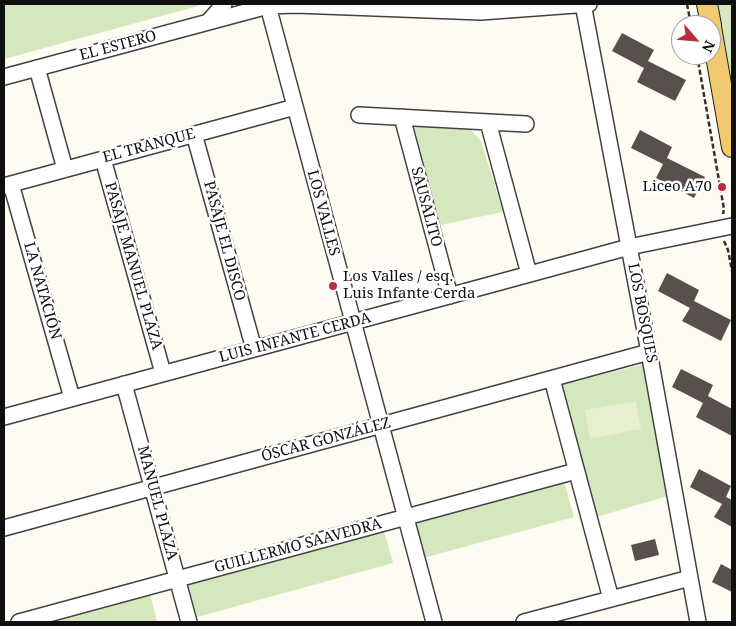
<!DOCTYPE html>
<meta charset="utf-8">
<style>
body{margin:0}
#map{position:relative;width:736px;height:626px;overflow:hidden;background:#fefbf2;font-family:"Noto Serif",serif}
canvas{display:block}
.frame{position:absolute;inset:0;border:5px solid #0f0f0f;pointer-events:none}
.north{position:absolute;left:671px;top:15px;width:50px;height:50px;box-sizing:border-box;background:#fff;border:1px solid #9f9f9f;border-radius:50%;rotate:117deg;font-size:14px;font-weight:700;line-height:20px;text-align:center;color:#0f0f0f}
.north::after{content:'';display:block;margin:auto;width:18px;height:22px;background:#b82e3d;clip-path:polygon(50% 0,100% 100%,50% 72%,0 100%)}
</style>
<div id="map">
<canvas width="736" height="626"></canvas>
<div class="frame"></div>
<div class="north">N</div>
</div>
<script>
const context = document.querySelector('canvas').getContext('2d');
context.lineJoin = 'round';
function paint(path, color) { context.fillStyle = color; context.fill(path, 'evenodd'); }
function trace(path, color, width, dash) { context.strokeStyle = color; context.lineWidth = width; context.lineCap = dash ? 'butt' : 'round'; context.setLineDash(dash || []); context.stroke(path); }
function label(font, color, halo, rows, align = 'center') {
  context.font = font + ' "Noto Serif",serif'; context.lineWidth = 5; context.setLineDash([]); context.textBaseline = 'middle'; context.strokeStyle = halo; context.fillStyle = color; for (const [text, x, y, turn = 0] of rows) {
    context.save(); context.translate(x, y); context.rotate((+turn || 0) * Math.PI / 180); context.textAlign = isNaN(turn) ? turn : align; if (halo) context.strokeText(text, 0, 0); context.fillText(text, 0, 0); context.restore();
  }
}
const green = new Path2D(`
 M4 4H200L198 6 4 59Z
 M715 4H732V105Z
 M414 126 471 130 481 141 503 212 440 225Z
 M644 364 668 496 596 517 560 385Z
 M563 478 574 517 423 558 412 520Z
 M383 528 393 563 197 617 187 582Z
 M149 590 157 622H33Z`);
const pitch = new Path2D(`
 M636 401 641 429 590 439 585 410Z`);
const building = new Path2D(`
 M622 33 654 50 648 61 686 80 675 101 637 82 644 68 612 51Z
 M640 130 672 147 667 158 705 177 694 198 656 178 663 164 631 148Z
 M667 273 699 290 694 301 731 320 721 341 682 321 690 308 658 291Z
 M681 369 713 385 708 396 732 409V436L696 417 703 403 672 387Z
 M699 469 731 486 726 497 732 500V527L714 517 722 504 690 487Z
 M655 539 659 555 635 561 631 545Z
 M721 564 732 570V592L712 582Z`);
const path = new Path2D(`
 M687 4 691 25
 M697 55 724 209 723 214
 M724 241 728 250 732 271`);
const minor = new Path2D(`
 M583 4 649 352 698 622
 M268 6 434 622
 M209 21 224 4
 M37 68 65 169
 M4 77 268 6 296 5 481 12 589 4
 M359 115 526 124
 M402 117 450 296
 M488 122 529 274
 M194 134 254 349
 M103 159 163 373
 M11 184 72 398
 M4 186 295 107
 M552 379 611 599
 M124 384 189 622
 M4 417 629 247 732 226
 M4 528 649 352
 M19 622 576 471
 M524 622 690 578`);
const major = new Path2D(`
 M707 4 711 25
 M711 27 732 147`);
const markers = [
 [722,187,5,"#b82e3d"],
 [333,286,5,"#b82e3d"]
];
const streetNames = [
 ["EL ESTERO",118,46,-15],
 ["EL TRANQUE",149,146,-15],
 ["SAUSALITO",426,207,75],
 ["LOS VALLES",323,213,75],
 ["PASAJE EL DISCO",224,241,75],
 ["PASAJE MANUEL PLAZA",133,266,74],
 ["LA NATACIÓN",42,291,74],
 ["LOS BOSQUES",642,313,79],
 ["LUIS INFANTE CERDA",295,338,-15],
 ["ÓSCAR GONZÁLEZ",326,440,-15],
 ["MANUEL PLAZA",157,503,75],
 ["GUILLERMO SAAVEDRA",298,546,-15]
];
const poiNames = [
 ["Liceo A70",712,187],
 ["Los Valles / esq.",343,277,"left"],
 ["Luis Infante Cerda",343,294,"left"]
];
paint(green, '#d5e7bd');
paint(pitch, '#e6efce');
paint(building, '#57504c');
trace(minor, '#424242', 18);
trace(major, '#202020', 22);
trace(path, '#313131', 2.5, [5, 2.5]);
trace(minor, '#fff', 15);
trace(major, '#f1ca6f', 20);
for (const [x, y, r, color] of markers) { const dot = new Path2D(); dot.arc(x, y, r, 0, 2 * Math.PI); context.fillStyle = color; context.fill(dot); trace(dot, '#fff', 2); }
label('15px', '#0f0f0f', '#fff', streetNames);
label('15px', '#0f0f0f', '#fff', poiNames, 'right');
</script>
